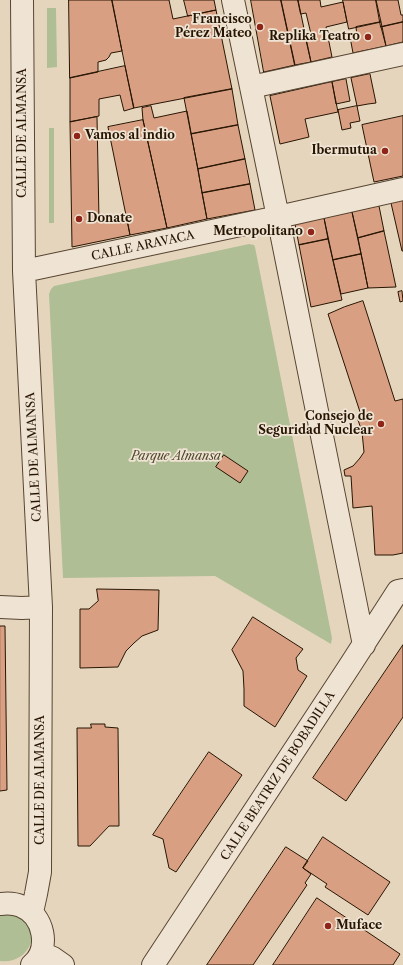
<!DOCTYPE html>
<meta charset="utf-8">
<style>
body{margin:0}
canvas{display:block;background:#e6d5bd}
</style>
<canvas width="403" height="965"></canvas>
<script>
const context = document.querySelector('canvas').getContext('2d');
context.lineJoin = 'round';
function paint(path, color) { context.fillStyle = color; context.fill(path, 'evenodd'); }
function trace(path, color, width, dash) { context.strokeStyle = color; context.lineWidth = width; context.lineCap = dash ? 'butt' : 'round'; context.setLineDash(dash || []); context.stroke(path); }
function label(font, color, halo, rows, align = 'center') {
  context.font = font + ' "Libre Caslon Text",serif'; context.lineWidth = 3.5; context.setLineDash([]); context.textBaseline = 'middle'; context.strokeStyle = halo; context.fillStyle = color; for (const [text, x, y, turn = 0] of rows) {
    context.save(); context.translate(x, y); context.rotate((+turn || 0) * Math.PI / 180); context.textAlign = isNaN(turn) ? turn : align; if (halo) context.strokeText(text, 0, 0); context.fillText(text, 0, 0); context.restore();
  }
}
const green = new Path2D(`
 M47 8H56L57 67 47 68Z
 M49 128H54V223H49Z
 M249 244 254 245 255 247 332 638 331 644 215 576 63 578 49 294 51 289 54 286Z
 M6 914C11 914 16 915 21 918 44 933 27 965 0 961V915Z`);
const building = new Path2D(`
 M69 0H112L122 51 111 53 109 57 106 60 98 62V72L70 78Z
 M112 0H169L173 19 216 10 232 89 134 108Z
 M184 0H214L216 10 188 16Z
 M251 0H281L295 65 264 72Z
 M281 0H298L311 62 295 65Z
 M298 0H320L321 7 343 2 347 22 326 27 332 57 311 62 305 36 311 34 306 13 301 14Z
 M343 0H376L381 22 349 29Z
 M376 0H398L401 15H403V22L381 27Z
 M381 22 386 46 353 53 350 37 357 36 356 27Z
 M403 22V42L386 46 381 27Z
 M125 66 134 108 124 111 120 95 99 99V116L70 122V78Z
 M370 74 376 103 368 104 357 106 351 78Z
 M346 79 350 101 336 104 332 82Z
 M332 82 338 112 305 119 309 137 280 144 270 96Z
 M232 89 238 125 191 134 184 98Z
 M151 106 154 118 187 111 207 219 167 228 143 120 142 108Z
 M357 106 360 121 350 123 351 128 342 130 338 110Z
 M403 116V176L374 182 362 125Z
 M97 117 99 220 126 214 130 235 72 247 70 122Z
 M143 120 167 228 130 235 108 127Z
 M238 125 245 159 198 169 191 134Z
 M245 159 250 184 202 193 198 169Z
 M250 184 255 210 207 219 202 193Z
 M403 200V251H402L391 203Z
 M379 206 384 231 358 238 352 212Z
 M352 212 361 254 333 260 324 218Z
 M324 218 328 239 299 245 295 224Z
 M384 231 396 287 368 288 358 238Z
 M328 239 342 300 311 307 299 245Z
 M361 254 368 288 341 294 333 260Z
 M402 291 403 301 400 302 398 292Z
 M363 301 395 401 403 399V553L393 555H375L372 506 353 508 351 476H345L344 470 353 466 360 458 364 452 362 432 357 417 361 415 328 314 344 307Z
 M224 455 248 471 240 483 216 467Z
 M97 589 159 590 158 630 142 636 134 643 126 651 118 667 80 668V609H89L98 601Z
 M253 617 303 649 296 658 298 670 307 676 275 727 244 706V689L243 671 232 650Z
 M0 626H5L7 790 0 791Z
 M403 645V717L346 801 313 778Z
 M91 724H105V727L118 728 119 826H109L90 846H78L77 728H91Z
 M209 752 242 775 176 872 169 868 163 839 153 835Z
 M323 837 390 882 368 915 325 887 327 884 303 868Z
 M286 847 308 861 303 868 311 874 305 883 307 885 253 965H207Z
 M317 898 400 954 393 965H273Z`);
const minor = new Path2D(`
 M22 0 24 271 41 607 40 872 36 894 32 912
 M233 0 278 217 364 645
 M251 87 403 54
 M24 271 278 217 403 189
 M0 607 22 608 41 607
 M0 904C7 903 14 903 21 906 44 915 51 949 32 965
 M41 953 53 958 63 965
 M153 965 349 667 398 591 403 590`);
const markers = [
 [260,27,4,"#8f2418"],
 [368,37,4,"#8f2418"],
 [77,136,4,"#8f2418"],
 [385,151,4,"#8f2418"],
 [79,219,4,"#8f2418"],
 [311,232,4,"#8f2418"],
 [381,424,4,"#8f2418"],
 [328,926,4,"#8f2418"]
];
const poiNames = [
 ["Francisco",252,20],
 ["Pérez Mateo",252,34],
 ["Replika Teatro",360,37],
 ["Vamos al indio",85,136,"left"],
 ["Ibermutua",377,151],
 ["Donate",87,219,"left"],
 ["Metropolitano",303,232],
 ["Consejo de",373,417],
 ["Seguridad Nuclear",373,431],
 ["Muface",336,926,"left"]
];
const streetNames = [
 ["CALLE DE ALMANSA",23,133,-90],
 ["CALLE ARAVACA",143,246,-12],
 ["CALLE DE ALMANSA",34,457,-93],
 ["CALLE BEATRIZ DE BOBADILLA",278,776,-57],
 ["CALLE DE ALMANSA",41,780,-90]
];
const parkNames = [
 ["Parque Almansa",176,457]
];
paint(green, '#b0be95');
paint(building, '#d89f82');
trace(building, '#271502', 1);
trace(minor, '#574531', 24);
trace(minor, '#efe4d4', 22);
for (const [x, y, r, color] of markers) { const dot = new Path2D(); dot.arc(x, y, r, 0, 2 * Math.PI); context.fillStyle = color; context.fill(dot); trace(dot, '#efe4d4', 1.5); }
label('bold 12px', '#271502', '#efe4d4', poiNames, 'right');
label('12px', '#271502', '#efe4d4', streetNames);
label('italic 12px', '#50482e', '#efe4d4', parkNames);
</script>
